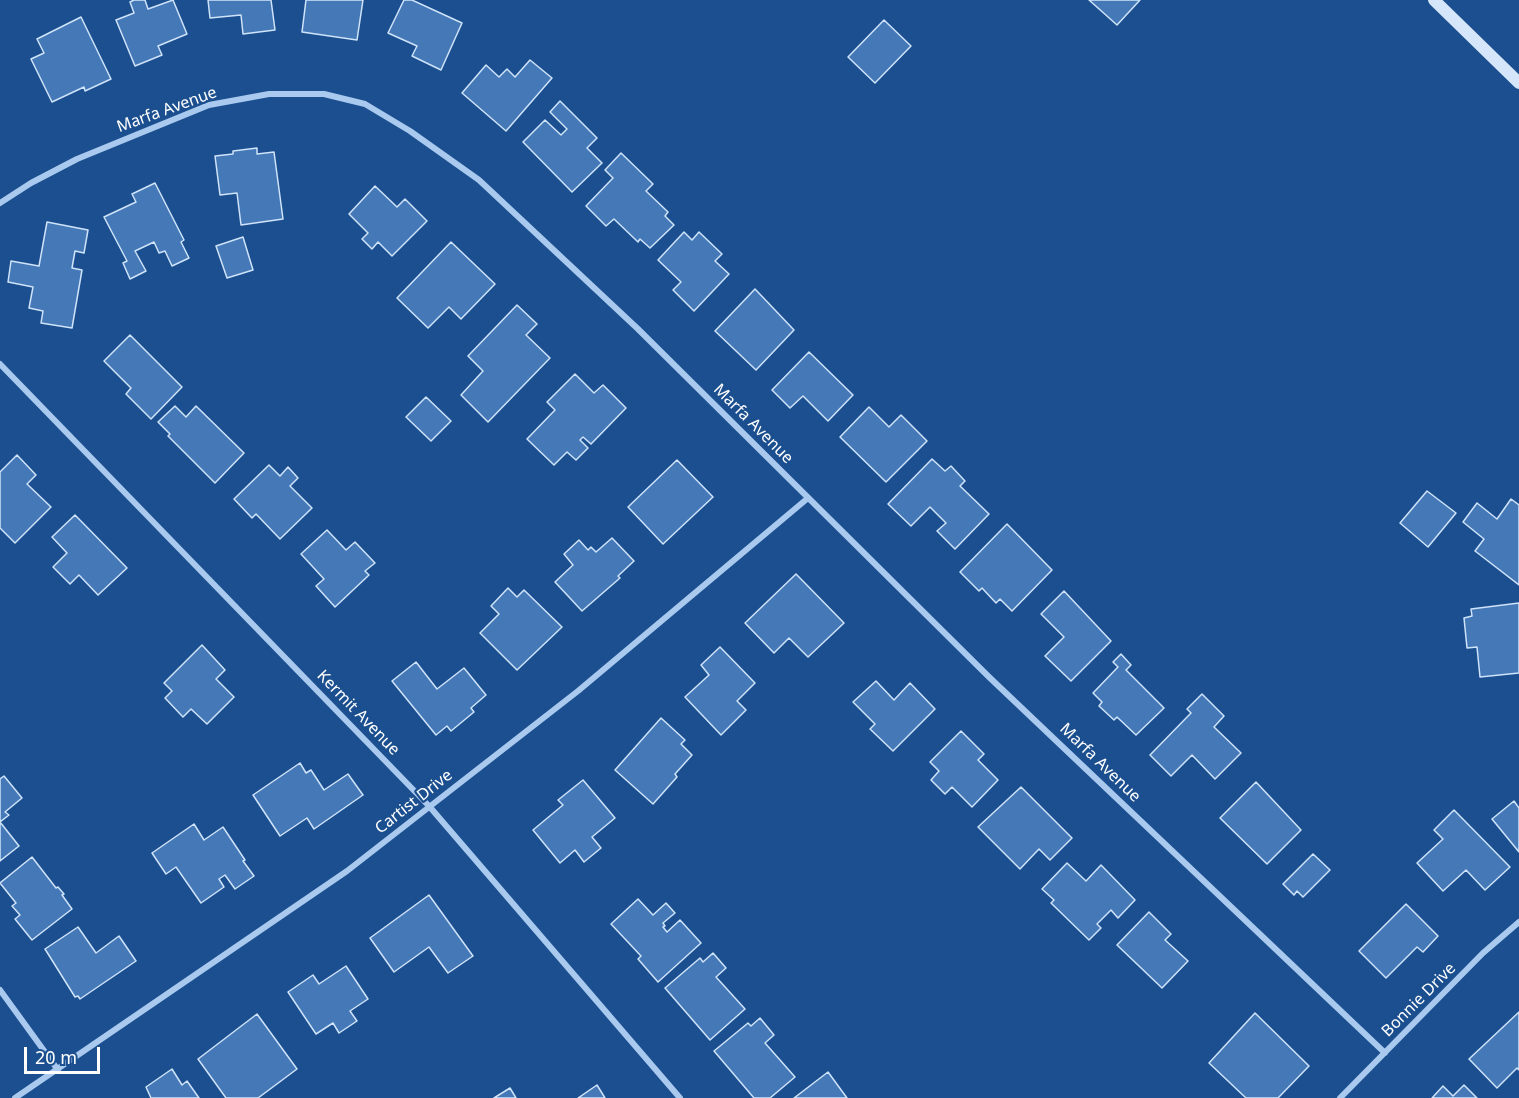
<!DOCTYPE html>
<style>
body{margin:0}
#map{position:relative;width:1519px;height:1098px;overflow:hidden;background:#1b4f8f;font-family:"Noto Sans",sans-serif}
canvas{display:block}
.scale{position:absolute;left:24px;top:1047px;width:76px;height:27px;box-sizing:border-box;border:3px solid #fff;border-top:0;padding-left:8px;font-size:18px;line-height:21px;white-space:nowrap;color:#fff;-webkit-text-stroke:4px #1b4f8f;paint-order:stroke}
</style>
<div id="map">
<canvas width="1519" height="1098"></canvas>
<div class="scale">20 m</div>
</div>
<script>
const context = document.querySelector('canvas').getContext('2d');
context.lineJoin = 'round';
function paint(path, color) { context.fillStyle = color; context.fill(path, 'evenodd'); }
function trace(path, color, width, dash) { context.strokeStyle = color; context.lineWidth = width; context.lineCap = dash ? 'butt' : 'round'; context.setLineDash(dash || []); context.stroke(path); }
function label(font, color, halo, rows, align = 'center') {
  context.font = font + ' "Noto Sans",sans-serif'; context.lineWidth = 4.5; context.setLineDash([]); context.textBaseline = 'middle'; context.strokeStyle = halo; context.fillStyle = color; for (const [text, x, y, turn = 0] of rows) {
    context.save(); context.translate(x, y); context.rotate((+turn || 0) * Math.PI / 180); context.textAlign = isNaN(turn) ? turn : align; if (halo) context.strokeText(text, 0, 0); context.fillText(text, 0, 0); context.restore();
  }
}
const building = new Path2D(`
 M134 0H145L148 9 173 0 187 34 158 46 162 55 135 66 116 20 134 13 130 2Z
 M208 0H271L275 30 243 34 241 15 210 18Z
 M306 0H363L357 40 302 32Z
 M404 0H412L462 23 441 70 412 56 417 46 388 33Z
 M1089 0H1140L1117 25Z
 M81 17 111 79 85 91 84 87 52 102 31 59 44 53 37 39Z
 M884 20 911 46 875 83 848 57Z
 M530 60 552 78 506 131 462 93 486 65 499 77 507 69 515 77Z
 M560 101 597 138 587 148 602 163 572 192 523 142 545 120 561 135 567 129 550 112Z
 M257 148V154L274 152 283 219 241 225 237 193 220 195 215 156 233 154V151Z
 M621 153 653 184 646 191 668 212 665 216 674 225 650 248 640 239 638 242 614 219 606 226 586 206 613 178 605 170Z
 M155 183 184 240 181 242 189 258 172 266 165 251 159 253 154 242 135 251 146 271 130 279 123 263 127 261 104 217 136 202 132 194Z
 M375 186 397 207 405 199 427 221 392 256 378 242 372 249 362 239 368 233 349 214Z
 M47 222 88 230 84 253 75 251 72 268 82 270 72 328 41 323 43 311 29 308 33 287 8 282 11 261 39 266Z
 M684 232 692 240 699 232 722 254 715 261 729 274 694 311 673 290 681 282 658 260Z
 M243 237 253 270 227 278 216 246Z
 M451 242 495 284 461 319 449 307 428 328 397 298Z
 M755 289 794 330 756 370 715 331Z
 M517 305 537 324 526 335 550 358 488 422 461 395 483 371 468 356Z
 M130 335 182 387 151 419 126 394 131 388 104 361Z
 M809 352 853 395 828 421 803 396 790 408 772 390Z
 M575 374 594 393 603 385 626 408 591 444 583 437 580 440 588 448 576 460 567 452 554 465 527 439 555 410 547 402Z
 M426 397 451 421 431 441 406 417Z
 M175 406 186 417 196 406 244 453 215 483 168 436 170 434 158 422Z
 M869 407 889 427 901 415 927 441 886 482 840 437Z
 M17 455 36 475 27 484 51 507 15 543 0 528V472Z
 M932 459 945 471 951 466 965 481 960 486 989 514 955 549 937 531 946 523 930 507 911 526 888 504Z
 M677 460 713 497 663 544 628 507Z
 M269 465 280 476 288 467 298 478 290 486 312 508 280 539 256 514 252 518 234 499Z
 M1427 491 1456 513 1428 547 1400 523Z
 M1511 499 1519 505V585L1475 551 1484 539 1463 522 1477 503 1497 519Z
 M75 515 127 568 98 595 79 575 70 584 53 567 67 553 52 537Z
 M1007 524 1052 570 1012 611 1000 599 996 603 982 588 979 591 960 572Z
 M327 530 346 550 355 542 375 563 365 571 369 575 335 607 316 586 324 579 301 554Z
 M612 538 634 561 618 576 620 578 582 611 555 582 573 565 564 554 579 540 588 550 591 547 596 552Z
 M796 574 844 623 808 657 789 638 774 653 745 623Z
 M508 588 517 597 524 590 562 627 517 670 480 633 499 614 491 606Z
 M1064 591 1111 641 1071 681 1045 656 1064 637 1041 614Z
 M1519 603V673L1480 677 1477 647 1467 648 1464 618 1472 616 1471 609Z
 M202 645 225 670 216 679 234 697 207 724 191 709 183 717 165 698 172 691 164 683Z
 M720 647 755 683 737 701 746 710 721 735 685 697 709 675 701 665Z
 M1121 654 1131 665 1126 670 1164 708 1136 735 1117 717 1114 720 1099 706 1102 702 1093 693 1118 667 1113 662Z
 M416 662 437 689 464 668 486 695 471 708 474 712 451 731 447 726 436 735 392 681Z
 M876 681 894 700 910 683 935 709 893 751 870 729 875 724 853 702Z
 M1202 694 1224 716 1214 727 1241 753 1215 779 1192 755 1171 776 1150 755 1191 713 1187 709Z
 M661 718 685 740 681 744 692 755 675 774 677 777 653 804 615 770Z
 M961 731 984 754 978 760 998 780 972 807 952 787 945 794 931 780 939 771 930 762Z
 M300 763 306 773 311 770 324 790 348 774 363 795 314 829 307 818 280 836 253 795Z
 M4 776 22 798 5 812 9 815 0 822V779Z
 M583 780 615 818 592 837 601 848 584 862 575 850 560 863 533 830 563 805 558 800Z
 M1256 782 1301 830 1267 864 1220 818Z
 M1021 787 1072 838 1050 860 1039 849 1020 869 978 827Z
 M1514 801 1519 808V852L1492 819Z
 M1454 810 1510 867 1485 890 1466 870 1443 891 1417 863 1443 839 1434 830Z
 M0 822 19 846 0 861Z
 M194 824 204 840 223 827 245 860 243 861 254 876 235 889 225 875 219 879 224 887 201 903 176 867 166 874 152 853Z
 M1313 854 1330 870 1303 897 1297 891 1294 895 1283 884Z
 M32 857 56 888 58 887 64 894 62 895 72 909 32 940 15 919 20 915 12 906 16 903 0 883Z
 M1067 863 1086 881 1101 865 1135 900 1118 918 1111 910 1097 924 1101 928 1089 940 1051 903 1054 900 1042 889Z
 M429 895 473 956 448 973 429 947 394 972 370 938Z
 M638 899 653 915 666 903 675 913 663 923 665 926 663 927 667 932 680 920 701 943 658 982 638 959 641 956 611 924Z
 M1406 904 1438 936 1423 952 1417 947 1386 978 1359 951Z
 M1149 912 1171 934 1165 940 1188 961 1162 988 1117 945Z
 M78 927 96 953 119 936 136 961 80 999 78 996 75 997 45 949Z
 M713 953 726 968 716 977 745 1009 710 1040 665 988 700 958 703 962Z
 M346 966 368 999 350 1011 357 1021 339 1033 333 1023 316 1034 288 992 313 975 319 984Z
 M1519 1012V1070L1517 1068 1497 1088 1469 1059Z
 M1255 1013 1309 1066 1278 1098H1246L1209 1063Z
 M257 1014 297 1069 258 1098H226L198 1059Z
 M760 1018 774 1035 765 1043 795 1077 770 1098H754L714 1051 748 1023 751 1026Z
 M172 1069 182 1085 187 1081 199 1098H151L146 1087Z
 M828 1072 847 1098H794Z
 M597 1085 605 1098H578Z
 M1464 1085 1477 1098H1432L1443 1086 1453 1096Z
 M510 1088 516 1098H494Z`);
const street = new Path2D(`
 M0 203 31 183 77 159 209 105 269 94H324L365 104 410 131 479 180 638 329 989 677 1385 1053
 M0 364 429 806 680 1098
 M0 990 58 1070
 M15 1098 347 871 578 691 808 498
 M1340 1098 1483 953 1519 922`);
const secondary = new Path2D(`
 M1434 0 1519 83`);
const streetNames = [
 ["Marfa Avenue",167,110,-20],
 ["Marfa Avenue",753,424,45],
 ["Kermit Avenue",358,713,46],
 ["Marfa Avenue",1100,763,44],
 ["Cartist Drive",414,802,-38],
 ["Bonnie Drive",1419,1000,-45]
];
paint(building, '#4478b7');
trace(building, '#cfe3fa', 1.5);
trace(street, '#a9c9ee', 6);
trace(secondary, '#d6e6fa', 12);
label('16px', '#fff', '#1b4f8f', streetNames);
</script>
